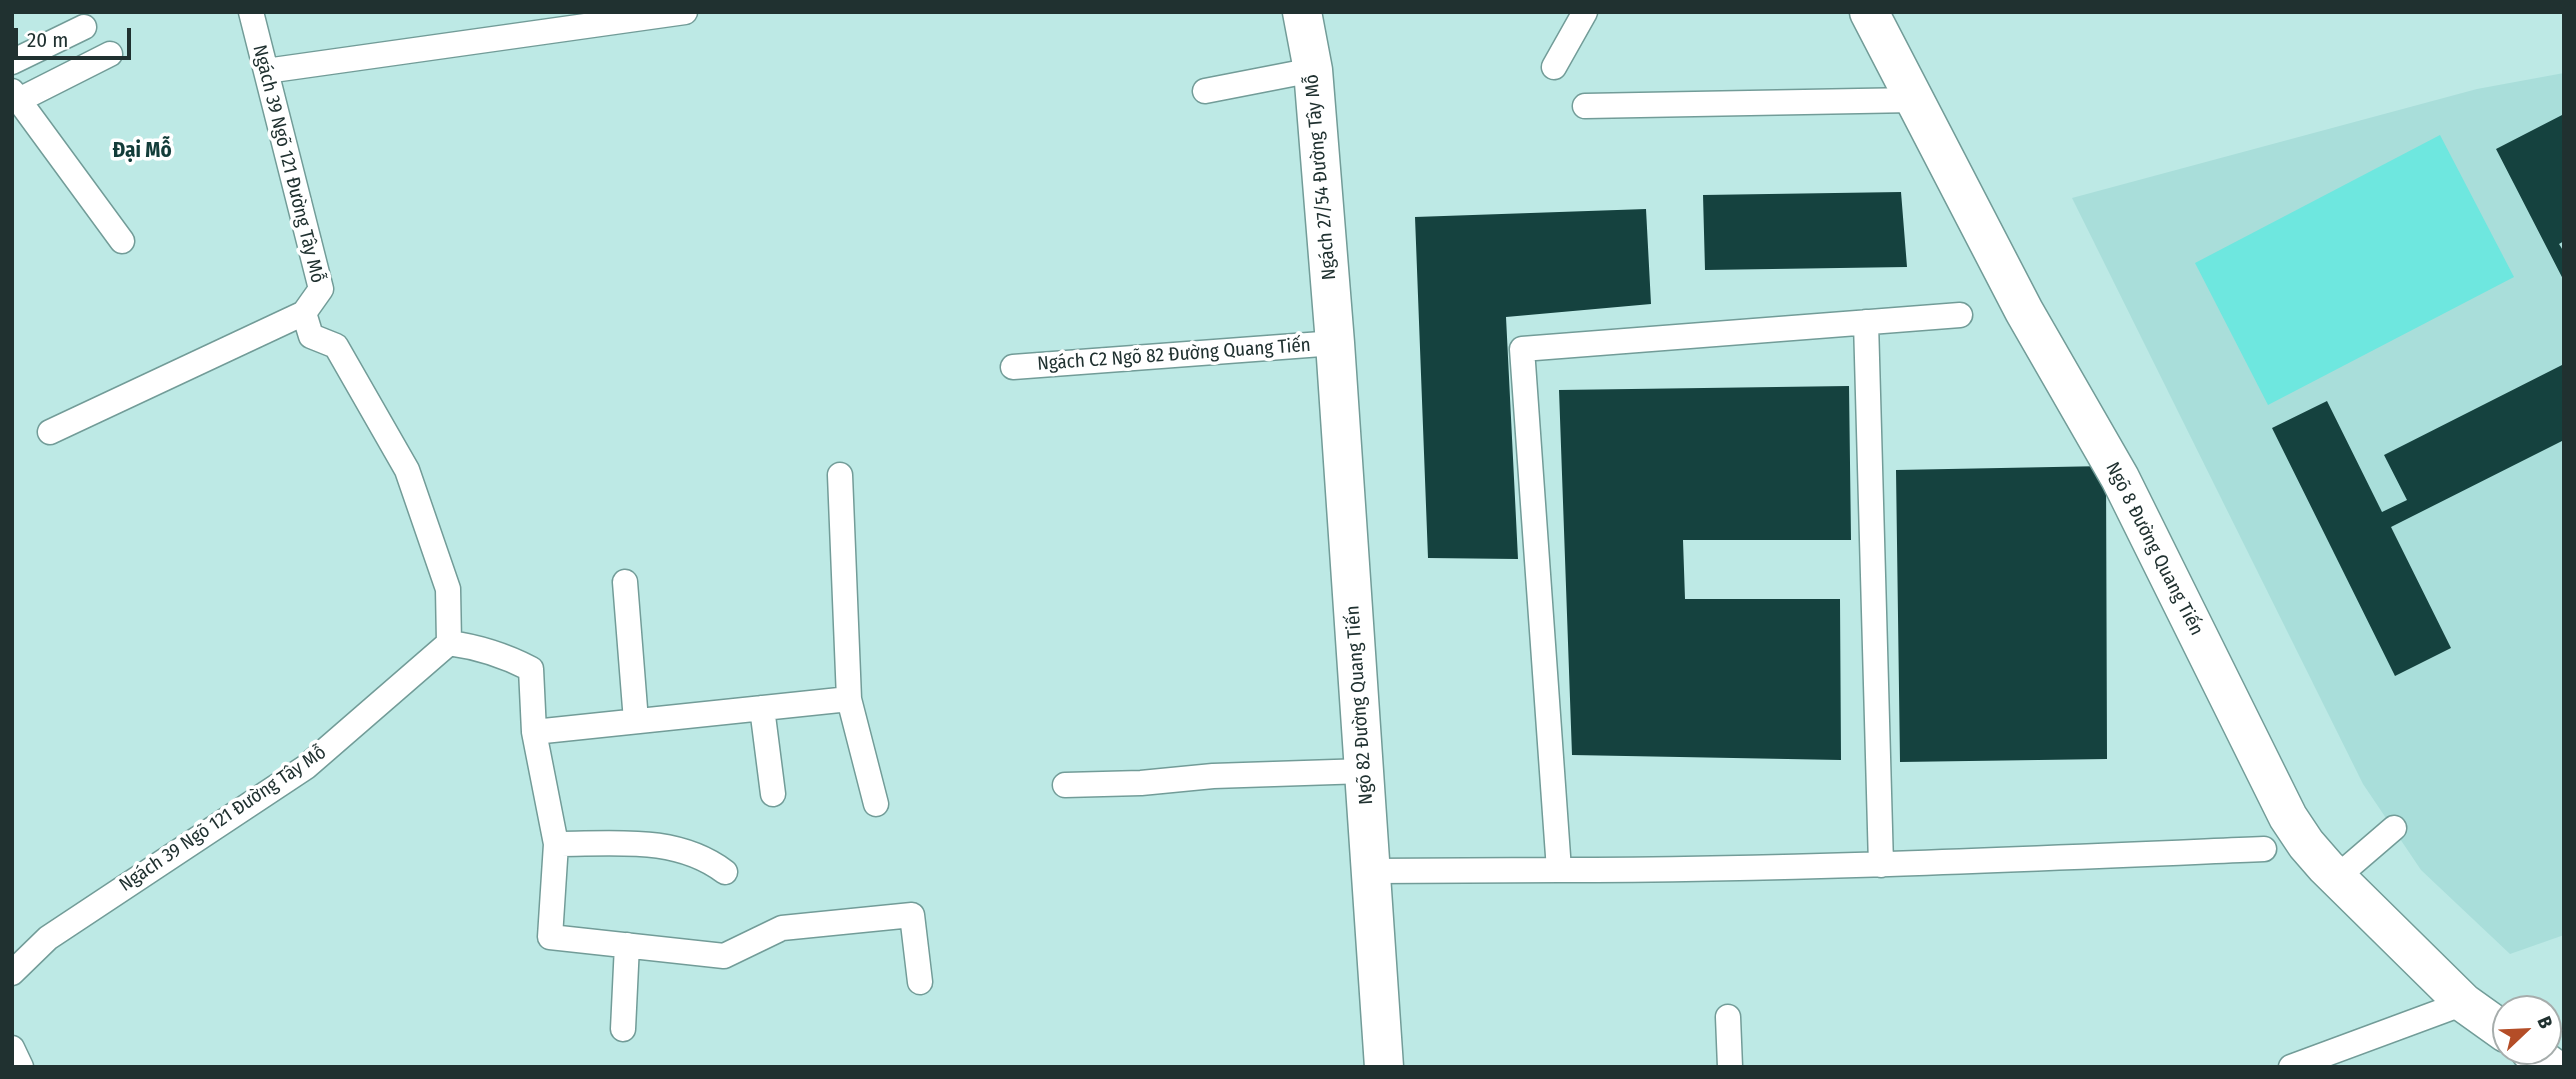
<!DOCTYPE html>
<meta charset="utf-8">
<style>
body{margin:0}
#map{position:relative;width:2576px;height:1079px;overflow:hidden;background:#bde9e5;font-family:"Fira Sans Condensed",sans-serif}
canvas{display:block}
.frame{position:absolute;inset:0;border:14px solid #203130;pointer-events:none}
.north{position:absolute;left:2492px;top:995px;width:70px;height:70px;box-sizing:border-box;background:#fff;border:2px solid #a6adac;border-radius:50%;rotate:67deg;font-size:19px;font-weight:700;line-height:28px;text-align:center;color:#203130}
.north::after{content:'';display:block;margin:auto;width:24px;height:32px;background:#b44d27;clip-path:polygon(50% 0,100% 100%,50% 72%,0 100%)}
.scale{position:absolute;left:14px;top:28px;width:117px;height:32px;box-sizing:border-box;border:4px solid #203130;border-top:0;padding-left:9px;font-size:21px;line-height:24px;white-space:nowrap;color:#203130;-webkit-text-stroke:5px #fff;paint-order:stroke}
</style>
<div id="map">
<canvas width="2576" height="1079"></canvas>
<div class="frame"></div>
<div class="north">B</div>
<div class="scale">20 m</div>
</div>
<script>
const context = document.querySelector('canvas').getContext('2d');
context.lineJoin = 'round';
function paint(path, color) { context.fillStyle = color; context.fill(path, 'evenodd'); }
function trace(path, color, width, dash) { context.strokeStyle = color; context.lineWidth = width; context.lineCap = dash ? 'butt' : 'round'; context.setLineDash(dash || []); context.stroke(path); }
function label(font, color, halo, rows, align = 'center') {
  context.font = font + ' "Fira Sans Condensed",sans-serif'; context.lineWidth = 7; context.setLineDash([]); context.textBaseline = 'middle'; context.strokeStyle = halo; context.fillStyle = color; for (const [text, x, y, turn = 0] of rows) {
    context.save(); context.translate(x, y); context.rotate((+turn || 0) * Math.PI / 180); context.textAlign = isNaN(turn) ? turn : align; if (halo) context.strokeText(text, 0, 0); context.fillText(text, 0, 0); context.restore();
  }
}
const built = new Path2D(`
 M2564 73V935L2510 954 2421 870 2363 784 2072 198 2477 89Z`);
const green = new Path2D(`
 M2440 135 2514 277 2268 405 2195 263Z`);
const building = new Path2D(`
 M2564 114V241L2559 244 2564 252V281L2496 149Z
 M1901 192 1907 267 1705 270 1703 195Z
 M1646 209 1651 304 1506 317 1518 559 1428 558 1415 217Z
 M2564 364V440L2391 527 2451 648 2395 676 2272 428 2327 401 2382 512 2407 500 2384 455Z
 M1849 386 1851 540H1683L1685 599H1840L1841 760 1572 755 1559 390Z
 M2106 466 2107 759 1900 762 1896 470Z`);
const service = new Path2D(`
 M12 62 84 27
 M1554 67 1585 12
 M266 71 685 12
 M12 91 122 241
 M1205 91 1313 70
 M19 100 110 54
 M1585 106 1914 100
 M1960 315 1522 349 1559 870C1794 870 2029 859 2264 849
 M1866 322 1881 865
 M1013 367 1335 343
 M50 432 304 313
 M840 475 849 699 876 804
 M625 582 636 721
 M449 643C479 647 504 655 531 669L534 732 556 844 550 937 724 956 782 928 912 915 920 982
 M762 708 773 794
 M534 732 849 699
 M1065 785 1141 783 1213 776 1365 771
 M556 844C614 844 676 835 725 872
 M1372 871 1559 870
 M2337 877 2394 828
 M12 973 48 938 306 767 449 643 448 589 407 470 336 346 311 336 304 313 321 289 251 12
 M1728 1017 1730 1067
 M623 1029 627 945
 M12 1048 21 1067
 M2291 1067 2464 1003`);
const minor = new Path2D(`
 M1302 12 1313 70 1335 343 1384 1067
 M1869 12 2024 311 2120 478 2288 817 2306 844 2326 867 2464 1003 2506 1033
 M2530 1051 2552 1067`);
const streetNames = [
 ["Ngách 39 Ngõ 121 Đường Tây Mỗ",288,164,76],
 ["Ngách 27/54 Đường Tây Mỗ",1321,177,-95],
 ["Ngách C2 Ngõ 82 Đường Quang Tiến",1174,355,-4],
 ["Ngõ 8 Đường Quang Tiến",2154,549,63],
 ["Ngõ 82 Đường Quang Tiến",1360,705,-94],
 ["Ngách 39 Ngõ 121 Đường Tây Mỗ",223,819,-34]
];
const neighbourhoodNames = [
 ["Đại Mỗ",142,151]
];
paint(built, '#a9deda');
paint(green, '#6ee7df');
paint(building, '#15423f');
trace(service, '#729c98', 27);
trace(minor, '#729c98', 41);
trace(service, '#fff', 24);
trace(minor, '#fff', 38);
label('19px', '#203130', '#fff', streetNames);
label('bold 21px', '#133c39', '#fff', neighbourhoodNames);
</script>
